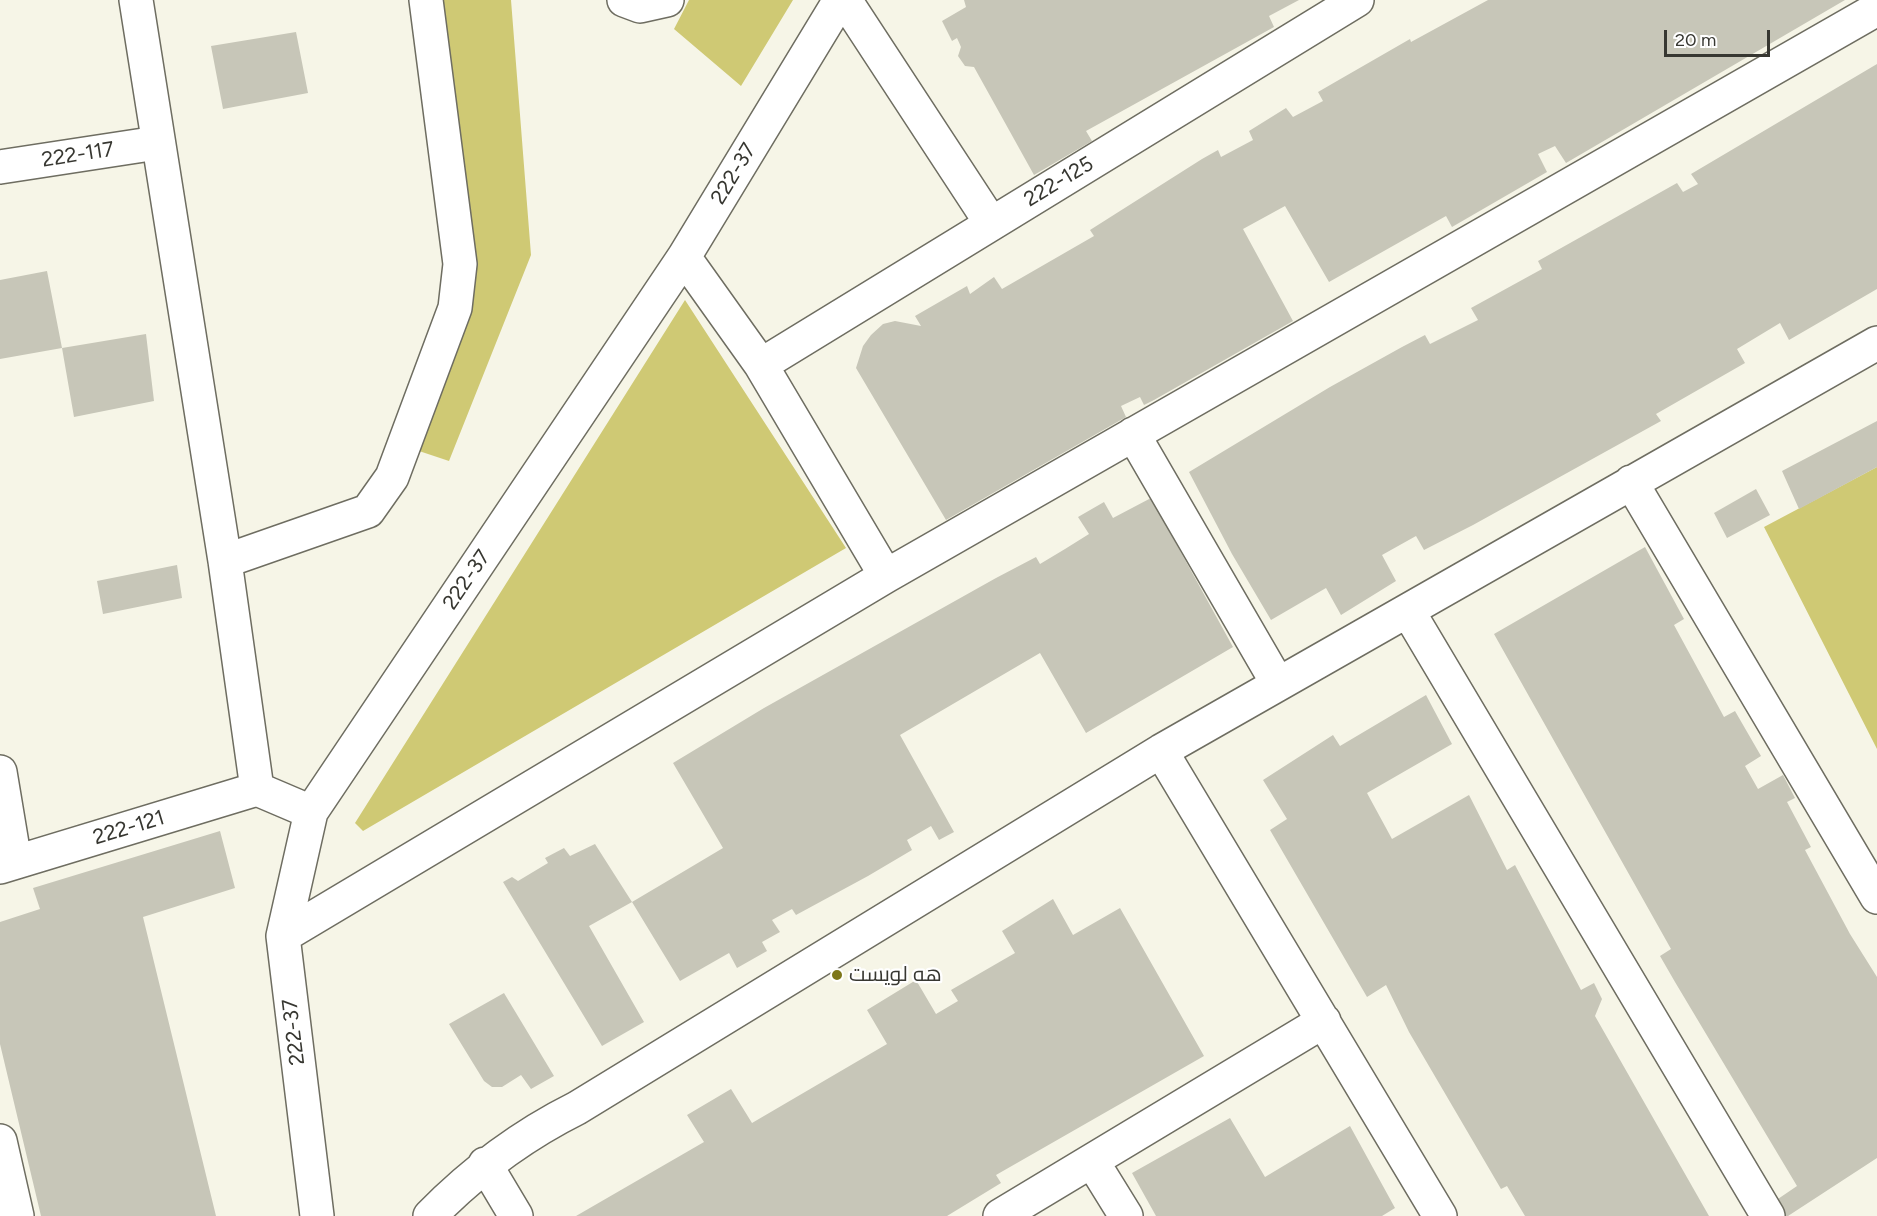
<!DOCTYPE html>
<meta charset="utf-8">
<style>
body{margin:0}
#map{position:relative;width:1877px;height:1216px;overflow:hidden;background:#f6f5e7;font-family:Figtree,sans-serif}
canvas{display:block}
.scale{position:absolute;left:1664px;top:30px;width:106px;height:27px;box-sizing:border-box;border:3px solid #373731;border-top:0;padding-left:8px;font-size:18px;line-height:21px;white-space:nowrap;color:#373731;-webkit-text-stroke:4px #fff;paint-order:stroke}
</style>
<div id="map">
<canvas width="1877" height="1216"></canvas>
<div class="scale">20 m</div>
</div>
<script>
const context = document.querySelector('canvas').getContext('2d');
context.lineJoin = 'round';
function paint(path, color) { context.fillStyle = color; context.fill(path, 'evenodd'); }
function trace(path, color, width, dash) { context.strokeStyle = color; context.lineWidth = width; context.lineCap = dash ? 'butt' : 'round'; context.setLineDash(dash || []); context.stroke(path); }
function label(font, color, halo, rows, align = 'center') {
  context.font = font + ' Figtree,Cairo,sans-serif'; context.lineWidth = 4.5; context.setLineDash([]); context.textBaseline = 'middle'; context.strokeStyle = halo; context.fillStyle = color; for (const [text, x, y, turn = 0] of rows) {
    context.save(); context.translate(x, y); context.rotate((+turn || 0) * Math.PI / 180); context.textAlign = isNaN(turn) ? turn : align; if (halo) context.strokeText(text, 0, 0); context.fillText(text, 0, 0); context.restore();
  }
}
const green = new Path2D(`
 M442 0H511L531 255 449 461 416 450 476 264Z
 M689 0H793L741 86 674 29Z
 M685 300 846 548 363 831 355 823Z
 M1877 467V749L1764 527Z`);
const building = new Path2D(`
 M964 0H1299L1269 16 1274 27 1086 131 1092 141 1034 175 974 67 965 66 958 56 961 47 957 38 952 41 942 21 966 7Z
 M1488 0H1845L1566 163 1555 146 1538 154 1547 172 1452 227 1446 216 1329 282 1285 206 1243 229 1293 321 1154 400 1144 405 1140 397 1121 406 1126 417 946 520 856 368 863 346 871 335 883 324 895 321 921 326 915 316 967 286 970 294 994 277 1002 289 1094 236 1090 230 1202 159 1218 150 1221 157 1253 140 1249 131 1286 108 1293 117 1323 101 1318 92 1337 81 1410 39 1411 42Z
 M296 32 308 93 223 109 211 46Z
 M1877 64V289L1789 340 1780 323 1737 349 1745 363 1656 414 1661 421 1473 525 1424 550 1416 536 1382 555 1396 581 1341 615 1326 588 1271 620 1232 554 1189 472 1330 387 1402 347 1425 335 1430 344 1478 320 1471 308 1542 269 1538 261 1677 183 1683 192 1698 184 1691 174Z
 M47 271 62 348 0 359V280Z
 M146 334 154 401 74 417 62 348Z
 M1877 421V467L1799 509 1782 471Z
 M1756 489 1770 515 1727 538 1714 513Z
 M1151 498 1233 647 1086 733 1040 653 900 735 954 832 939 840 931 826 907 840 912 850 868 876 796 915 792 909 772 920 780 932 762 942 767 951 737 968 729 953 680 981 632 902 589 926 644 1022 602 1046 503 882 512 877 518 881 548 863 545 858 564 848 570 856 595 844 632 902 681 873 723 848 673 763 764 708 996 578 1036 557 1040 564 1065 549 1089 534 1078 517 1104 502 1113 518Z
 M1645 547 1684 619 1674 625 1724 717 1735 711 1761 756 1745 766 1758 789 1783 775 1795 798 1787 802 1811 847 1805 850 1850 934 1877 977V1158L1788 1216H1784L1775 1201 1797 1186 1675 982 1660 956 1671 949 1494 634Z
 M177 565 182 598 103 614 97 581Z
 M1426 695 1452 744 1367 793 1392 839 1469 795 1507 870 1515 865 1581 990 1594 983 1602 999 1595 1016 1709 1216H1525L1507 1186 1501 1189 1409 1032 1386 985 1367 997 1270 830 1287 819 1263 780 1333 735 1340 746Z
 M220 831 235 888 143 917 216 1216H41L0 1044V922L40 909 33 888Z
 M1053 899 1073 935 1120 908 1204 1056 996 1175 1001 1183 947 1216H576L704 1142 687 1115 731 1089 752 1123 887 1044 867 1010 916 980 936 1014 958 1001 951 990 1015 953 1002 931Z
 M504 993 554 1076 531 1089 521 1075 502 1087H492L484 1081 449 1024Z
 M1230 1118 1265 1177 1350 1126 1395 1208 1382 1216H1156L1132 1173Z`);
const minor = new Path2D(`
 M136 0 225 561 257 789 311 812
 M624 0 640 6 667 0
 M845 0 991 223
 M0 167 157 143
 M684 257 761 365 886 576
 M761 365 1357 0
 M1133 434 1278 684
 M1631 482 1877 897
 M225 561 368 511 392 477 455 308 460 264 426 0
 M1408 611 1768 1216
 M1161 751 1440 1216
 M0 772 15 862
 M0 867 257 789
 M283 936 886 576 1877 9
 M0 1141 17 1216
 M1092 1161 1126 1216
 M485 1164 516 1216
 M317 1216 283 936 311 812 684 257 840 0
 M430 1216C474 1171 521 1136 577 1108L1161 751 1877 343
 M1000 1216 1324 1021`);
const markers = [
 [837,975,6,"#7d761a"]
];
const streetNames = [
 ["222-117",78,155,-9],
 ["222-37",734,174,-59],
 ["222-125",1059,182,-31],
 ["222-37",467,580,-56],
 ["222-121",129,828,-17],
 ["222-37",294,1032,-97]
];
const poiNames = [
 ["هه لويست",849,975]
];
paint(green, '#cfc974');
paint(building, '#c7c6b8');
trace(minor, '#6e6d61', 36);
trace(minor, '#fff', 33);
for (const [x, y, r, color] of markers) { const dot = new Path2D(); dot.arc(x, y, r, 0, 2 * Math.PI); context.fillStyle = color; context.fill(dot); trace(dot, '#fff', 2); }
label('21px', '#373731', '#fff', streetNames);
label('21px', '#373731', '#fff', poiNames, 'left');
</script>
